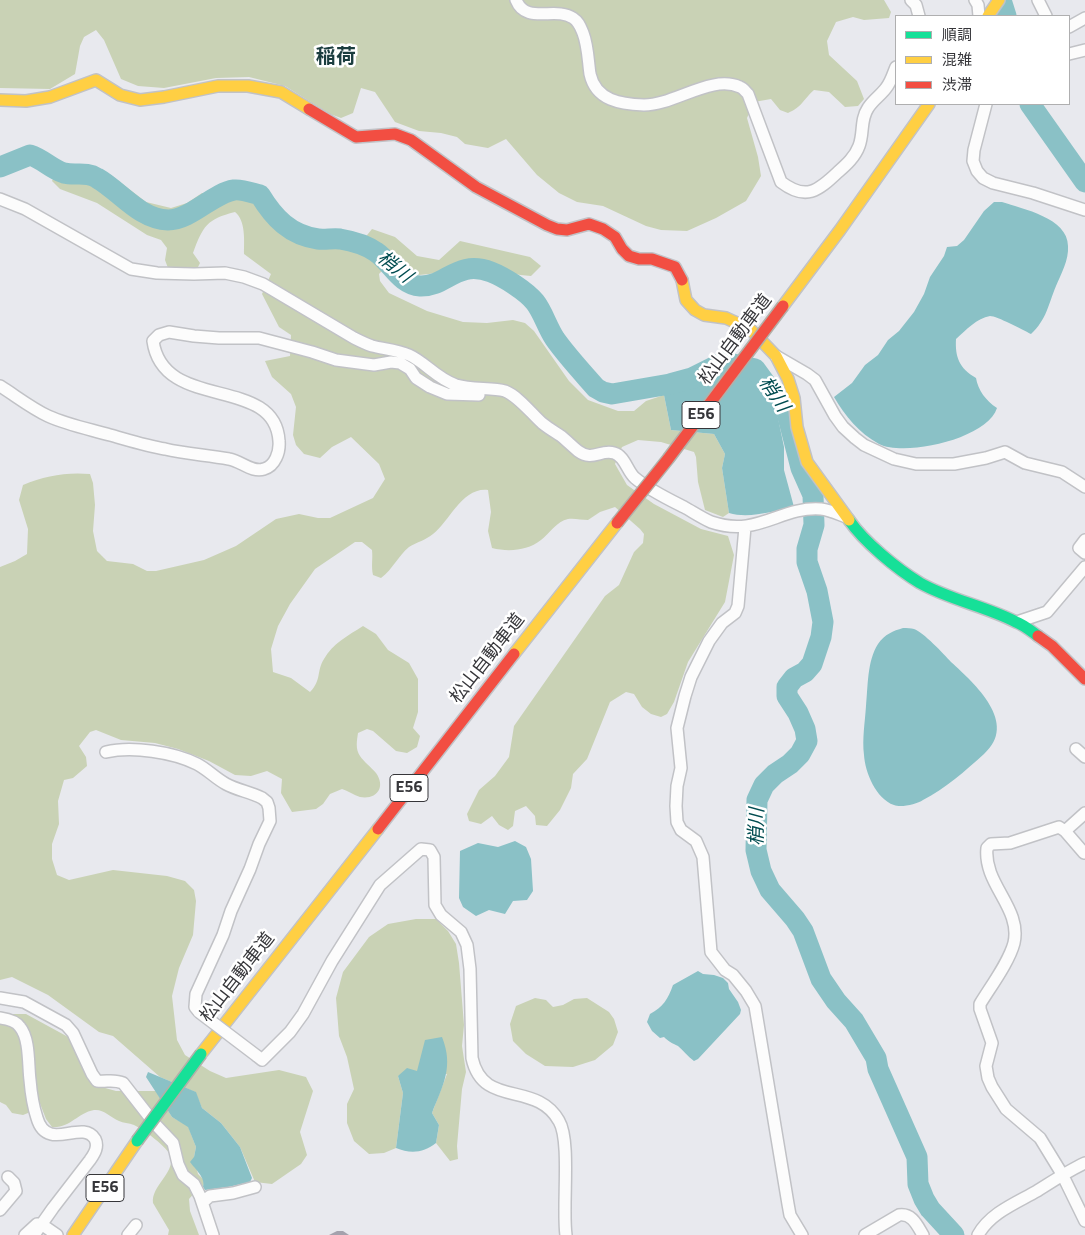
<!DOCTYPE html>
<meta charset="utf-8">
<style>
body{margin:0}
#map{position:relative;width:1085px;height:1235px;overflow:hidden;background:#e8e9ee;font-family:"Titillium Web","Noto Sans JP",sans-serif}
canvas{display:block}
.legend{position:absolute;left:895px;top:15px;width:175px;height:90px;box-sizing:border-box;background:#fff;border:1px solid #afafb0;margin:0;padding:6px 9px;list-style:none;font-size:15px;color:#36363a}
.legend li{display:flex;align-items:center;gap:10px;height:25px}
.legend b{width:25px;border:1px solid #afafb0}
</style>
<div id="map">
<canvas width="1085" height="1235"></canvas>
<ul class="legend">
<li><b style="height:6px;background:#16e098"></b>順調</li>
<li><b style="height:6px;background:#ffcf43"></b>混雑</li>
<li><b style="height:6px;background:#f24e42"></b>渋滞</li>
</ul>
</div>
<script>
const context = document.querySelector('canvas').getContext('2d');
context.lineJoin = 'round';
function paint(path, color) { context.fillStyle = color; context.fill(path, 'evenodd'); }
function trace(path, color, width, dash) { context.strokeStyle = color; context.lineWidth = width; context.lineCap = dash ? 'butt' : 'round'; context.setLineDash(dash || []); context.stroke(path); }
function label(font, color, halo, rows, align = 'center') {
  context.font = font + ' "Titillium Web","Noto Sans JP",sans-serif'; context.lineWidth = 5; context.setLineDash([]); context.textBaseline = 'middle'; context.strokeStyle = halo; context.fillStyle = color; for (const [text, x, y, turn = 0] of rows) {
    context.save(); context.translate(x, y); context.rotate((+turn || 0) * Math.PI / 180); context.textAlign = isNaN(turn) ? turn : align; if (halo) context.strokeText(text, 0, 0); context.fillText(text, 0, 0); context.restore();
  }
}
const forest = new Path2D(`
 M0 0H884L891 12 889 18 864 20 853 17 836 22 827 41 829 55 857 81 864 99 858 106 845 107 829 92 814 90C803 100 802 107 788 113L780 110 771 99 754 102 747 118 758 157 761 176 746 201 716 218 687 231 661 230 646 226 603 206 577 202 559 193 537 175 506 139 488 148 465 144 457 137 441 133 419 131 395 122 375 92 361 88 353 113 341 118 330 114 285 86 249 77 216 78 164 88 138 86 121 79 104 40 96 30 84 37 80 46 75 74 50 89 0 88Z
 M64 164 94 168 111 175 146 202 171 208 187 203 202 193 257 194 271 206 285 220 301 228 326 236 347 247 359 245 372 229 395 237 417 256 439 260 460 241 530 257 541 266 531 276C517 275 504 272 490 267 485 266 481 262 476 262 466 261 459 267 451 270 443 272 420 276 412 275 396 271 396 257 379 274L380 281 389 293 427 311 463 322 487 323 513 320 525 323 534 331 569 381 588 400 618 411H634L646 401 664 395 671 430 714 434 725 454 722 468 729 513 723 517 705 510 698 482 696 457 694 452 661 442 638 440 622 447 615 464 627 485 654 504 701 529 728 536 734 555 725 602 688 662 674 702 667 714 661 717 651 714 642 707 634 694 626 692 610 702 587 759 573 774 571 788 560 810 547 826 536 825 535 816 526 806 515 811 513 826 508 830 499 825 492 816 481 824 469 821 467 814 479 790 495 776 509 757 514 726 605 596 619 585 634 552 643 543 644 534 640 529 615 507 600 512 588 520C582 520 574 518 568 519 557 521 549 534 541 540 527 551 508 552 492 548L488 531 491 512 488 490C462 487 450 521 433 534 426 540 417 542 409 547 398 556 393 569 381 578L373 575C371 566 373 559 372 550L362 542H355L315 569 290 604 278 626 271 649 273 672 291 678 310 692C322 679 316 672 324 659 332 644 349 635 363 626L376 634 388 650 409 663 418 679V712L413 728 420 736 417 747 407 753 396 751 373 731 367 729 358 733C357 740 355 749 360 756 364 762 371 767 376 773 386 787 377 800 360 797 354 795 348 791 342 789L330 794 323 804 316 809 292 812 281 793 282 779 267 771 251 776 235 775 209 761 178 749 155 743 121 740 96 730 90 732 79 746 86 757 87 766 73 778 64 780 58 801 59 824 52 844V859L57 875 69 880 113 870 167 876 185 881 194 890 196 901 193 935 179 968 172 996 177 1040 185 1055 210 1071 226 1078 279 1070 306 1077 313 1091 300 1132 307 1155 301 1164 272 1184 255 1182 240 1147 221 1123 202 1108 195 1092 160 1077 113 1036 99 1032 48 995 12 977 0 980V567L15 561 27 554 28 529 19 500 23 485C45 476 65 472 90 474L93 483 95 505 93 531 97 551 107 561 133 564 147 571H156L204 560 236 546 276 519 299 514 318 518H330L373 498 385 479 379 464 351 437 332 447 320 458 304 454 296 445 293 435 296 407 291 394 272 377 265 361 290 356 291 335 279 327 262 294 271 274 244 254C244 241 246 221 235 212 207 219 203 226 193 253L200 263 197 269 168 268 165 260 167 248 161 240 147 235 97 203 60 189 52 181 57 170Z
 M416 919H436L448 931 456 944 459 963 464 1025 462 1046 466 1072 462 1089 457 1146 458 1159 450 1161 436 1143 439 1125 432 1113 447 1074 417 1071 398 1076 403 1093 396 1148 384 1153 369 1154 354 1141 347 1123V1104L354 1089 347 1057 339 1036 336 998 343 972 369 937 388 924Z
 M535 998 546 1000 553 1007 563 1005 574 999 587 998 609 1012 614 1019 618 1032 613 1045 595 1060 573 1067 545 1066 526 1054 513 1041 510 1024 516 1006Z
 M0 1014H26L70 1038 98 1086 116 1091H156L172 1117 188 1126 196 1147 194 1157 198 1174 203 1179 204 1183 203 1187 197 1190 189 1199 190 1211 199 1235H168L169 1230 153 1203C151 1186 174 1174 171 1157 169 1148 143 1129 134 1125 129 1123 123 1123 119 1121 110 1117 104 1109 94 1110 77 1113 71 1128 52 1127L46 1119 39 1101H35L30 1106 28 1113 23 1115 12 1113 6 1105 0 1102Z`);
const water = new Path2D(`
 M994 202H1002C1023 209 1068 218 1068 246 1069 260 1061 274 1056 286 1048 305 1047 319 1031 334 1023 330 997 316 990 316 977 318 966 330 956 339 955 357 959 368 976 378 978 390 986 401 997 408 987 439 905 457 879 444 859 433 845 416 834 397L852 383 865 365 878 355 888 340 899 331 914 312 924 294 930 277 944 256 947 247 957 246 964 240 984 211Z
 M719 373 747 374 770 401 778 418 784 447V470L794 507C774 511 749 519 729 513L722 468 725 454 714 434 671 430 664 395 697 384Z
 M903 628C907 628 911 628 914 629 923 632 944 654 951 662 975 684 1019 723 984 754 965 771 945 789 923 800 917 804 901 808 894 805 876 799 865 772 864 755 862 739 865 722 866 706 868 687 867 661 878 644 885 634 893 631 903 628Z
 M515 841 526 847 531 859 533 891 527 900 513 901 505 914 489 910 476 916 463 907 459 898 460 851 478 843 498 847Z
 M698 971 703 974 714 975 723 978 728 983 729 989 738 1002 741 1010 740 1014 698 1059 694 1061C688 1057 683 1050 678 1046 672 1043 669 1042 664 1037L660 1038 652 1031 647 1022 650 1014C663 1007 668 999 673 985Z
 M442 1037C454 1067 443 1085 432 1113L439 1125 436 1143C424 1153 410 1154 396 1148L403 1093 398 1076 407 1068 417 1071 425 1040Z
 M148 1072 196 1092 202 1108 221 1123 240 1147 252 1178 250 1182 228 1187 205 1190 203 1187C206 1178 195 1169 190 1162L194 1157 196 1147 188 1127 172 1117 146 1077Z`);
const river = new Path2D(`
 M1001 0 1006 16
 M1030 104 1085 182
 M0 167 30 155C43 159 51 169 64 173 75 176 86 171 97 178 120 191 139 219 168 220 191 220 213 193 234 190 242 189 252 193 260 195 274 218 290 235 318 239 325 240 333 238 340 239 352 241 366 245 376 252 391 262 400 285 420 286 446 287 457 259 491 272 504 277 526 291 535 302 543 312 547 327 555 339 567 356 582 372 596 388L603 392 612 394 670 384 692 378 724 362 755 369 787 413 801 468 813 495 814 525 807 549V562L817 591 823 622 821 637 812 664 805 672 794 678 787 687V696L798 713 805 729 807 741 800 754 790 764 775 774 764 785 757 800 756 850 761 871 770 890 795 919 803 931 821 979 836 1001 854 1021 876 1058 878 1069 917 1157 918 1184 924 1199 930 1209 954 1235`);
const building = new Path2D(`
 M337 1231H343L349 1235H329Z`);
const street = new Path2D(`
 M516 0C526 25 555 6 573 18 579 22 580 26 583 33 588 46 588 60 590 74 596 101 621 104 644 105 674 105 712 74 740 87 743 88 746 92 748 94L781 182C806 201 818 191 838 172 846 165 855 157 859 146 864 133 860 120 868 108 873 100 881 95 886 88 891 82 893 74 896 67
 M911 0 916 5 919 16
 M975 0 978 5 979 16
 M1038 0 1046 16
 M1069 27 1085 18
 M1069 54 1085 50
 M986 104 974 150 973 161 977 171 983 178 993 183 1033 193 1085 210
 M0 199 25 209 131 269 157 273 194 274 225 273 244 277 263 284 354 338C360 341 366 344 372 346 384 349 397 350 409 355 425 362 436 378 456 385 472 390 492 387 505 391 518 396 532 414 542 423 548 428 555 432 561 436 567 441 572 446 578 451 593 462 600 449 614 453 625 456 627 471 635 478 649 490 668 499 684 507 693 512 702 518 711 522 758 538 780 506 821 509 830 510 838 514 846 517
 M776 356 807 374 815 380 835 416 843 427 855 438 864 445 894 459 916 464H954L986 458 1005 452 1025 463 1062 472 1085 487
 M0 386C16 396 31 408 48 416 68 425 89 429 110 435 128 440 147 446 165 449 186 454 208 455 229 459 241 461 252 473 264 469 275 466 280 452 279 441 275 374 163 413 153 341L159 335 169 332 194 336 219 338H259L312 352 336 360 374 365 391 362 400 363 410 369 416 378 430 387 447 394 479 395
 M745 527 738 606 735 613 722 623 709 641 691 677 685 696 677 728 681 768 677 786 676 806 677 822 681 830 696 841 703 857 711 952 725 970 733 975 746 991 755 1006 788 1204 790 1215 802 1235
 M1085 540 1079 548 1085 553
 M1017 622 1047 612 1085 567
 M1076 749 1085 757
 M106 752C132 746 173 752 197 764 207 769 215 778 226 784 237 790 250 792 262 798L267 802 269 808 270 821 259 844 250 869 231 911 223 935 196 994 195 1007 199 1012
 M1065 831 1085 813
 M1084 853 1065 831 1059 827 1010 843 991 844 987 848C983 884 1022 908 1014 943 1009 962 991 986 980 1004V1009L992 1043 986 1066 988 1078 992 1087 1006 1109 1040 1138 1062 1174 1085 1221
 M0 998 24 1002 66 1025 73 1033 92 1074 97 1081C107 1082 114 1079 123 1083L155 1124 173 1143 178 1164 183 1175 194 1184 200 1196 213 1235
 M0 1018C7 1019 16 1021 20 1027 30 1039 28 1065 30 1080 31 1092 33 1106 37 1118 39 1125 43 1132 51 1134 64 1138 86 1124 95 1139 99 1147 94 1154 90 1160L53 1208 34 1235
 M257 1056 262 1060 290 1032 303 1014 332 961 380 885 421 849 430 850 434 857 435 905 441 915 461 932 467 945 470 969 472 1058C483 1109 536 1080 559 1121 571 1141 562 1208 566 1235
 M203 1202 210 1196 233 1193 255 1187
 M0 1210 16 1191 14 1183 8 1177
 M25 1235 37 1224H41L57 1235
 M128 1235 136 1225
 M865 1235 899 1215C912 1213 917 1225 923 1235
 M978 1235C990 1213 1016 1203 1037 1191 1053 1181 1068 1171 1085 1163`);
const fast = new Path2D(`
 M849 520C864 542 897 569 920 583 950 600 985 606 1016 622 1024 625 1031 631 1038 636`);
const slow = new Path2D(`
 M988 16 999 0
 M0 100 26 101 50 97 96 80 120 95 140 100 164 97 218 86H248L281 92 309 109
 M682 280 686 300 695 310 704 315 726 318 750 329 776 356 788 379 794 398 797 427 807 462 849 520
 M783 306 840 230 929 104
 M514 654 617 523
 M201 1054 378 829
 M73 1235 137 1141`);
const jam = new Path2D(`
 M309 109 356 137 395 134 411 140 476 187 547 225 557 229 567 230 589 224 603 229 615 237 622 249 629 256 639 259H652L675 267 682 280
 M1038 636 1052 646 1085 679
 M378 829 514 654`);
const streetBridge = new Path2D(`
 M199 1012 257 1056`);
const fastBridge = new Path2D(`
 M137 1141 201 1054`);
const jamBridge = new Path2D(`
 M617 523 668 459 783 306`);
const shields = [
 [701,415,38],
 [409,788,38],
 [105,1188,38]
];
const shieldNames = [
 ["E56",701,415],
 ["E56",409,788],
 ["E56",105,1188]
];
const streetNames = [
 ["松山自動車道",736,340,-53],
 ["松山自動車道",488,659,-52],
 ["松山自動車道",238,978,-52]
];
const waterNames = [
 ["梢川",394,268,39],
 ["梢川",773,395,56],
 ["梢川",758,827,-89]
];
const quarterNames = [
 ["稲荷",336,58]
];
paint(forest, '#c9d2b5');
paint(water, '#8ac1c6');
trace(river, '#8ac1c6', 21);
paint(building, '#a4a2ad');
trace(street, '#c1c2c6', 14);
trace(fast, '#c1c2c6', 14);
trace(slow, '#c1c2c6', 14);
trace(jam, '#c1c2c6', 14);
trace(street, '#fcfcfc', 11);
trace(fast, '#16e098', 11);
trace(slow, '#ffcf43', 11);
trace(jam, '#f24e42', 11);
trace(streetBridge, '#c1c2c6', 14, []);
trace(fastBridge, '#b3b0a9', 14, []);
trace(jamBridge, '#b3b0a9', 14, []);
trace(streetBridge, '#fcfcfc', 11);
trace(fastBridge, '#16e098', 11);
trace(jamBridge, '#f24e42', 11);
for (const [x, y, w] of shields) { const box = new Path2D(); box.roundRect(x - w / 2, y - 13.5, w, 27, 4); context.fillStyle = '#fff'; context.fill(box); trace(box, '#36363a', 1); }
label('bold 16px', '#36363a', null, shieldNames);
label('18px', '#36363a', '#fff', streetNames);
label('italic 19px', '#004c50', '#fff', waterNames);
label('bold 20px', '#1b3d3f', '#fff', quarterNames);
</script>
